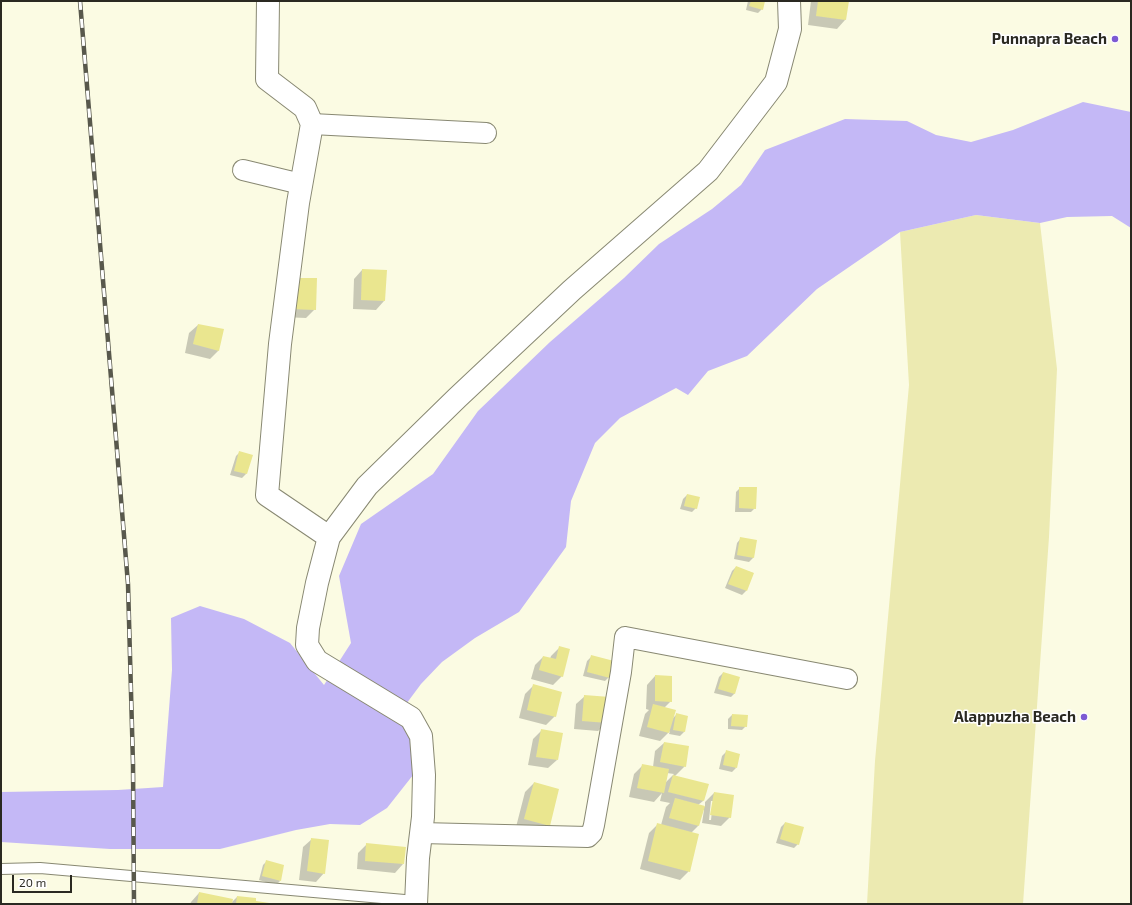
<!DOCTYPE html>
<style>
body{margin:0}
#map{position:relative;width:1132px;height:905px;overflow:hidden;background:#fbfbe3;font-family:"Exo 2",sans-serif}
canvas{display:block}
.frame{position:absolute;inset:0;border:2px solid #2a2921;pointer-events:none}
.scale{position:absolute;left:12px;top:875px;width:60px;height:18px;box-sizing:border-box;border:2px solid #2a2921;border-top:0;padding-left:5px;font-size:12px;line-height:14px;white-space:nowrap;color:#2a2921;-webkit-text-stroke:3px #fff;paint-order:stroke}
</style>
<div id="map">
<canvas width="1132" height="905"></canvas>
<div class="frame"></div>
<div class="scale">20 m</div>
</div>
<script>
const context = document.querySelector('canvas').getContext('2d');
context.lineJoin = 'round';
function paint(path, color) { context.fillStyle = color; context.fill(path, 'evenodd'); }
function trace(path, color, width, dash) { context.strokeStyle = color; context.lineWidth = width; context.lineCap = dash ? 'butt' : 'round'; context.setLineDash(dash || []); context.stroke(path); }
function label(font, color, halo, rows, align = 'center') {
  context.font = font + ' "Exo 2",sans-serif'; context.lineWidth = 3; context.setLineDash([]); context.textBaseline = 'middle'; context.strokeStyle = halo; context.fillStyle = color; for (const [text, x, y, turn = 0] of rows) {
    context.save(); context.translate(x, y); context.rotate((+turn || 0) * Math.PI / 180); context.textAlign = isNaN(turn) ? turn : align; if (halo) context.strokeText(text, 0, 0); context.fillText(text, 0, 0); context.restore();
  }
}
const green = new Path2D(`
 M976 215 1040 223 1057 369 1049 537 1023 904H867L875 761 909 385 900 232Z`);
const water = new Path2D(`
 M1083 102 1131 112V228L1112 216 1067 217 1040 223 976 215 900 232 817 289 747 356 708 371 688 395 676 388 620 418 595 443 571 501 566 547 519 612 475 638 442 662 421 684 395 719 416 740 417 770 387 808 360 825 330 824 296 830 220 849H110L1 842V792L118 790 163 787 172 670 171 618 200 606 244 619 290 643 324 685 351 643 339 576 361 524 433 474 478 411 550 342 624 278 659 244 712 209 741 185 765 150 845 119 907 121 936 135 971 142 1013 130Z`);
const shadow = new Path2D(`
 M748 1H764L762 9 758 13 746 10Z
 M811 1H848L845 20 837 29 808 25Z
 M362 270 384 301 376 310 353 309 354 279Z
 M283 287 315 309 306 318 282 317Z
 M198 325 219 350 210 359 185 353 189 333Z
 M240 452 246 474 242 478 230 475 236 456Z
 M740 488 755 508 751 512H735L736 492Z
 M687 495 696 508 692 512 680 509 683 499Z
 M741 538 756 541 753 558 749 562 734 559 737 543Z
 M736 567 753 573 746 591 742 595 725 588 732 571Z
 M560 647 562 676 553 685 531 679 535 665 543 657 550 659 551 656Z
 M592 656 609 677 605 681 583 676 587 661Z
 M723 673 735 693 731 697 714 693 719 677Z
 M655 676 671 701 664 708 672 719 677 714 687 717 684 732 680 736 669 734 670 731 660 741 639 736 645 714 649 710 646 709 647 685Z
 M533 686 555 716 546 725 519 718 525 694Z
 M585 696 607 723 598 731 574 729 576 704Z
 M732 715 746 726 742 730 728 729V719Z
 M542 730 557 760 548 768 528 765 533 739Z
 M664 743 685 766 675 776 707 785 703 801 698 805 705 807V802L714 793 730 817 721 826 702 823 704 810H703L698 826 691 833 689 871 680 880 640 869 649 833 658 824 661 825 666 807 670 803 660 801 662 793 654 802 629 797 634 774 643 765 653 767 655 751ZM667 773 674 774 664 784ZM711 801H713L711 820H709Z
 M726 752 736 768 732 772 719 769 722 756Z
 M534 783 549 825 540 834 516 827 525 792Z
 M785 823 798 844 794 848 776 843 781 827Z
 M312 839 324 873 316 882 299 880 303 847Z
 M367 844 403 864 395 873 357 869 358 853Z
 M267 861 280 881 276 885 259 880 263 865Z
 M199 893 231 903 237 897 255 902 276 904H190L191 902Z`);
const building = new Path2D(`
 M751 1H765L763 10 749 6Z
 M818 1H849L846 20 816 16Z
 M362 269 387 270 385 301 361 300Z
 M292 278H317L316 310 290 309Z
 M198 324 224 329 219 351 193 344Z
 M239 451 253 455 247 474 234 471Z
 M739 487H757L756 509 739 508Z
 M687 494 700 497 697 509 684 506Z
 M740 537 757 540 754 558 737 555Z
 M736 566 754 573 747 591 728 584Z
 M559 646 570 649 563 677 539 670 543 656 556 659Z
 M591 655 614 661 610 678 587 672Z
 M723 672 740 677 735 694 718 689Z
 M655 675 672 676V702L655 701Z
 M533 684 562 692 556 717 527 710Z
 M584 695 610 697 608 723 582 721Z
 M653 704 676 710 669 733 647 727Z
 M676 713 688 716 685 732 673 730Z
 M732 714 748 715 747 727 731 726Z
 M541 729 563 733 558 760 536 757Z
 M664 742 689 746 686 767 660 762Z
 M726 750 740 754 737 768 723 765Z
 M642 764 669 769 664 793 637 788Z
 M673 775 709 784 704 801 668 792Z
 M534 782 559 789 550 826 524 819Z
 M714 792 734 795 731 818 710 815Z
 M675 798 705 806 699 826 669 818Z
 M785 822 804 827 799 845 780 839Z
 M657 823 699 834 690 872 648 861Z
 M311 838 329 840 325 874 307 871Z
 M366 843 406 847 404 864 365 861Z
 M266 860 284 865 281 881 262 876Z
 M199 892 233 899 232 904H197Z
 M237 896 256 898V901L276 904H236Z`);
const lane = new Path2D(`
 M1 869 40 868 416 901`);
const street = new Path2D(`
 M312 124 486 133
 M243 170 301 184
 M421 833 588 837 592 833 594 825 621 672 625 637 847 679`);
const secondary = new Path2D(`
 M268 1 267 79 305 108 312 124 298 203 280 344 267 495 329 537
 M416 904 418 858 423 817 424 775 421 736 411 718 317 661 307 645 308 628 317 583 329 537 367 486 457 398 572 290 708 171 776 82 790 29 789 1`);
const rail = new Path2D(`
 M80 1 128 584 133 764 134 904`);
const markers = [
 [1115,39,4,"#7c59d3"],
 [1084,717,4,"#7c59d3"]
];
const poiNames = [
 ["Punnapra Beach",1107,39],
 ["Alappuzha Beach",1076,717]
];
paint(green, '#eceab1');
paint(water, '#c4b8f6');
paint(shadow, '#0003');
paint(building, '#eae68f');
trace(lane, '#888872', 12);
trace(street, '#888872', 22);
trace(secondary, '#888872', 24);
trace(lane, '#fff', 10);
trace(street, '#fff', 20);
trace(secondary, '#fff', 22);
trace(rail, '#58584c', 4.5);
trace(rail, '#fff', 3, [9]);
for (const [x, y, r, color] of markers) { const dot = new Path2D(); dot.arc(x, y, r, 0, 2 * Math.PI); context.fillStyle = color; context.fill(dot); trace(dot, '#fff', 1.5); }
label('bold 15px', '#2a2921', '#fff', poiNames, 'right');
</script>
